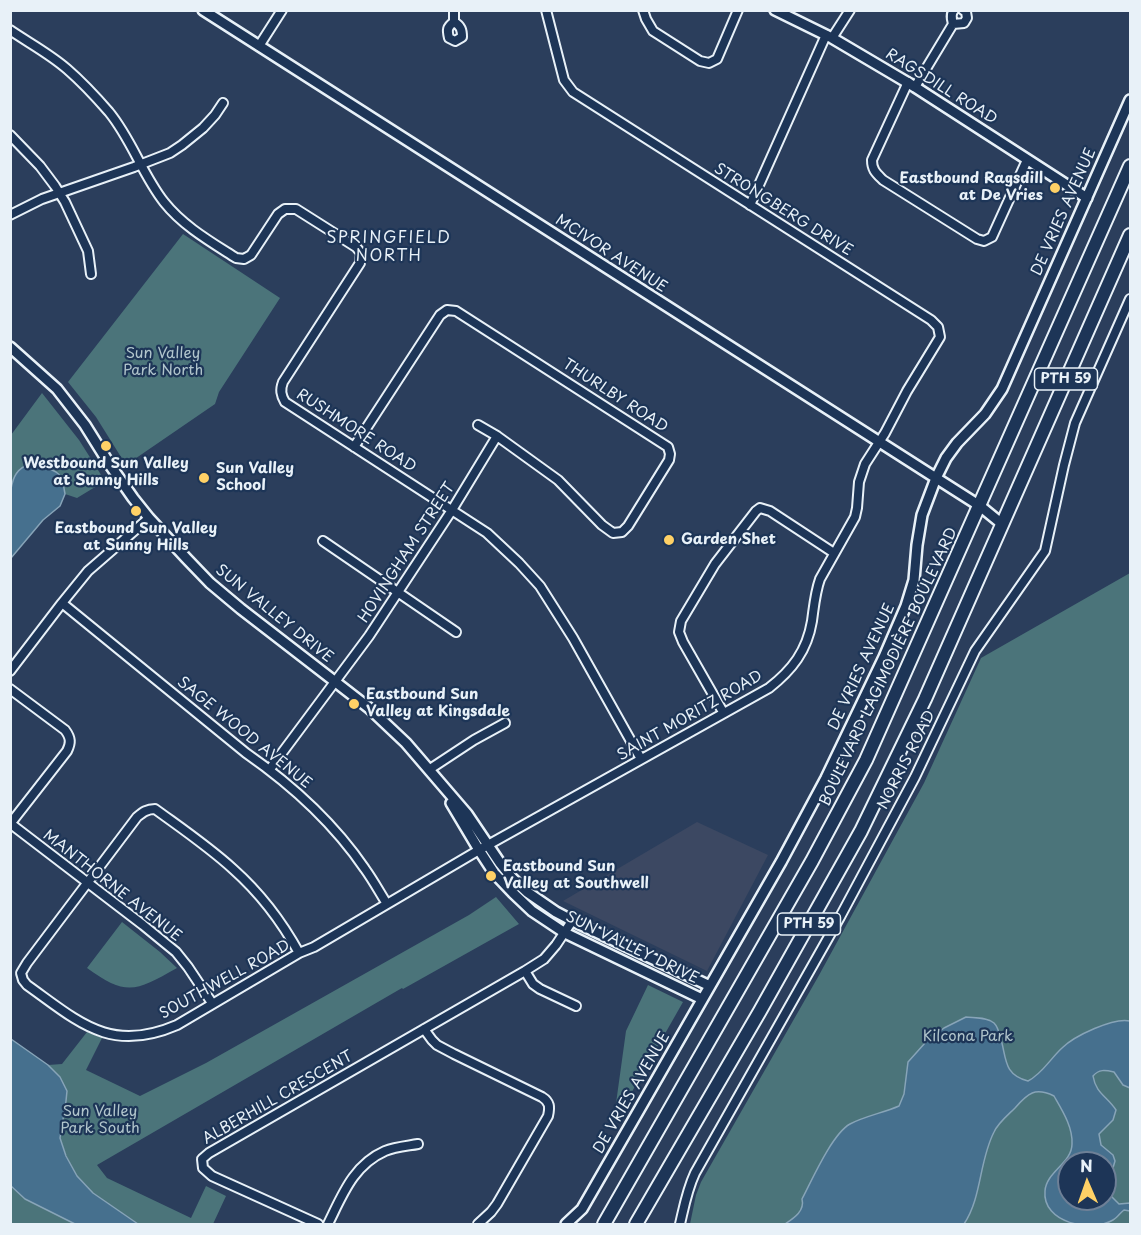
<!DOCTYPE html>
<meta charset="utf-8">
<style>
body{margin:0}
#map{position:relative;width:1141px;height:1235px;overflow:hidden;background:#2b3e5c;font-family:"Playpen Sans",sans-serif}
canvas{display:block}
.frame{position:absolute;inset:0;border:12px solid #e8f1f8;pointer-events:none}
.north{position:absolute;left:1057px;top:1151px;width:60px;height:60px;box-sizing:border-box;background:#1d3557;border:2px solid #6e8097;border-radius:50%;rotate:358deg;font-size:16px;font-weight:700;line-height:24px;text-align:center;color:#e8f1f8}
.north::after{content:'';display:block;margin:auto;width:21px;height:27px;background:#ffd166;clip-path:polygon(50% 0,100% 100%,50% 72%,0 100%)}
</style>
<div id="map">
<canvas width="1141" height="1235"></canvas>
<div class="frame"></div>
<div class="north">N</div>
</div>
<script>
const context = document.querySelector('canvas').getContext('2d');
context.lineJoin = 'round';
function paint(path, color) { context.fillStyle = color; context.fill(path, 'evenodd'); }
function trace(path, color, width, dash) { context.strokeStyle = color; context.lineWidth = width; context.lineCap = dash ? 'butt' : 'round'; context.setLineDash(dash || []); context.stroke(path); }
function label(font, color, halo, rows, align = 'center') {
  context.font = font + ' "Playpen Sans",sans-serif'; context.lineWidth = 4.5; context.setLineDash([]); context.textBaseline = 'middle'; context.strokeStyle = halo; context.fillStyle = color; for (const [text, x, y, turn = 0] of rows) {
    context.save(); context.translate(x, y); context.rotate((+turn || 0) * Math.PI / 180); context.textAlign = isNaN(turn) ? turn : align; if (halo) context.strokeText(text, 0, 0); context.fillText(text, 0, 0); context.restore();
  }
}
const built = new Path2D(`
 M697 822 768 855 707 971 563 901Z`);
const green = new Path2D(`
 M183 234 280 298 219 392 215 404 126 465 96 417 68 382Z
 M42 393 79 440 105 481 77 498 65 494 62 477 18 471 13 480 11 489V435Z
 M1130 573V1224H690L696 1195 701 1182 818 977 924 783 981 658ZM1069 1163H1105V1199H1069Z
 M496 897 519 924 403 989 402 988 97 1165 107 1178 191 1218 206 1186 226 1196 213 1224H138L93 1193 77 1176 66 1155 60 1138 66 1101 48 1065 62 1064 87 1032 102 1038 86 1070 140 1096 206 1063 469 915Z
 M122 922 160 952 177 968C136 991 127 997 87 968Z
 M648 985 683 1002 613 1125 626 1031Z
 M10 1186 25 1199 75 1224H11Z`);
const water = new Path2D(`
 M30 464H40L56 472 62 477 65 494 60 506 43 520 11 558V489C13 477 17 468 30 464Z
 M966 1017C975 1018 987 1017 994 1023 997 1026 999 1032 1000 1036 1007 1057 1002 1074 1028 1081 1042 1074 1050 1059 1062 1048 1074 1036 1114 1017 1130 1021V1088L1123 1085 1114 1072C1105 1070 1099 1069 1093 1076 1096 1094 1107 1096 1116 1110L1113 1120 1099 1134 1101 1145 1113 1155 1115 1161 1107 1188 1112 1197 1119 1204 1130 1203V1211L1124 1210C1120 1213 1117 1218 1113 1220 1091 1233 1042 1223 1045 1191 1046 1172 1072 1163 1072 1144 1073 1127 1062 1110 1054 1096 1035 1087 1028 1093 1015 1108 1008 1115 998 1123 994 1132 979 1161 982 1197 964 1224H785C794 1218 805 1211 802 1199 812 1180 832 1134 850 1124 865 1116 883 1113 899 1106L904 1094 908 1062 925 1043 944 1028ZM1069 1163H1105V1199H1069Z
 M11 1039 48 1065 60 1077 67 1091 66 1101 60 1138 66 1156 77 1176 93 1193 138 1224H75L25 1199 11 1186Z`);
const minor = new Path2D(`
 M643 10 646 19 653 31 700 61 709 63 717 59 738 10
 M454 22C461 26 462 30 462 37L455 41 449 38C447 30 447 27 454 22V10
 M953 24 964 23 967 18 966 12 963 10
 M10 30C29 43 50 54 67 69 82 82 96 97 109 112 132 140 142 174 164 202 183 226 211 242 236 258L244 259 251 255 278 214 285 209H296L356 247 361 253 360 263 283 382C280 390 281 395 285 402L487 533 519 563 540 586 573 638 641 759
 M832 38 850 10
 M259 46 282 10
 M908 82 872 160C872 170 876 173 883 180L977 239 984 241 992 237 1027 160
 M915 87 953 24C952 20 950 14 954 10
 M10 135 40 166 55 186 65 202 88 251 91 274
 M750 205 826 35
 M10 215 42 199 134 167 170 153 182 145 203 128 215 115 223 103
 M354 447 440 315 447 310 456 311 668 447 670 454 669 460 628 526 622 532 613 533 602 525 558 480 497 436 478 425
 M323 541 456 632
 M62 603 246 753C292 785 333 822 365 869 373 880 380 893 387 904
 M10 671 62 603 88 571 149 518
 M10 689 65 730C71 738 71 743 67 751L10 824
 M723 712 683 642 679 632 681 621 715 564 756 511 760 508 770 511 834 553
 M270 769 369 636 452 510 497 436
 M430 769 474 740 505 723
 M11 824 143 925 176 952 188 967 212 1003
 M299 953C282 922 260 893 233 869 209 847 181 828 155 809 147 809 143 812 137 817L27 963 21 973 23 980 27 985C79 1022 110 1054 177 1025L299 953 314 947 479 850 769 688C792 670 807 651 812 621 814 607 815 593 820 579L855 517 857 508 859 482 865 464 885 433 907 391 940 337 938 327 931 320 573 92 564 80 546 10
 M525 971 533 984 540 989 576 1006
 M424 1029 432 1040 437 1045 454 1054 542 1097C550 1102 550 1107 548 1116L497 1204 491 1212 478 1224
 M318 1224 212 1176 203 1168 202 1159 209 1153 525 971 544 959 556 945 572 921
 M328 1224C342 1196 353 1165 385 1151 395 1147 407 1146 418 1144
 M680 1224C684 1207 687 1190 695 1173L840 917 915 777 975 651 1045 551 1064 465 1075 423 1130 299`);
const tertiary = new Path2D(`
 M203 10 936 478 980 506 1002 524
 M775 10 832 38 915 87 1087 198
 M10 347 57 389 85 425 110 465 133 498 149 518 186 558 210 583 241 609 342 687 369 708 406 743 467 814 500 863 512 878 527 892 556 912 577 923 710 986
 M451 803 479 850 494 873 513 893 532 911 565 933 702 999
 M566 1224 582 1209 643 1103 781 862 826 778 884 657 906 606 914 580 917 545 922 515 936 478 946 458 957 443 985 414 1002 389 1130 100`);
const primary = new Path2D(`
 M604 1224 812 861 866 760 1130 166
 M636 1224 760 1011 861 831 925 699 1130 235`);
const markers = [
 [1055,188,6,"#ffd166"],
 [106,446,6,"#ffd166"],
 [204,478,6,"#ffd166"],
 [136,511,6,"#ffd166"],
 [669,540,6,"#ffd166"],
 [354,704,6,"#ffd166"],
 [491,876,6,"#ffd166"]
];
const shields = [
 [1066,379,63],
 [809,924,63]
];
const shieldNames = [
 ["PTH 59",1066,379],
 ["PTH 59",809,924]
];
const streetNames = [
 ["RAGSDILL ROAD",941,87,32],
 ["STRONGBERG DRIVE",783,210,32],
 ["DE VRIES AVENUE",1064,212,-66],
 ["MCIVOR AVENUE",611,254,33],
 ["THURLBY ROAD",615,396,33],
 ["RUSHMORE ROAD",356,431,33],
 ["HOVINGHAM STREET",407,553,-57],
 ["SUN VALLEY DRIVE",274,614,39],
 ["DE VRIES AVENUE",862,667,-65],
 ["BOULEVARD LAGIMODIÈRE BOULEVARD",889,667,-65],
 ["SAINT MORITZ ROAD",690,716,-30],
 ["SAGE WOOD AVENUE",244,733,39],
 ["NORRIS ROAD",907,760,-63],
 ["MANTHORNE AVENUE",112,886,38],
 ["SUN VALLEY DRIVE",632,948,26],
 ["SOUTHWELL ROAD",225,980,-29],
 ["DE VRIES AVENUE",632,1093,-60],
 ["ALBERHILL CRESCENT",278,1098,-30]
];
const poiNames = [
 ["Eastbound Ragsdill",1043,179,"right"],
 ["at De Vries",1043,196,"right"],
 ["Westbound Sun Valley",106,464,"center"],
 ["at Sunny Hills",106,481,"center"],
 ["Sun Valley",216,469],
 ["School",216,486],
 ["Eastbound Sun Valley",136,529,"center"],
 ["at Sunny Hills",136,546,"center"],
 ["Garden Shet",681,540],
 ["Eastbound Sun",366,695],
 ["Valley at Kingsdale",366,712],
 ["Eastbound Sun",503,867],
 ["Valley at Southwell",503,884]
];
const parkNames = [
 ["Sun Valley",163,354],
 ["Park North",163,371],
 ["Kilcona Park",968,1037],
 ["Sun Valley",100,1112],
 ["Park South",100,1129]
];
const neighbourhoodNames = [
 ["SPRINGFIELD",389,239],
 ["NORTH",389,257]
];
paint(built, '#3c4862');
paint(green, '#4b747a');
paint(water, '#46708e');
trace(water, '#87a4b8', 1.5);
trace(minor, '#e8f1f8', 12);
trace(tertiary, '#e8f1f8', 14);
trace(primary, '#e8f1f8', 16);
trace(minor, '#1d3557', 8);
trace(tertiary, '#1d3557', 9);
trace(primary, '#1d3557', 12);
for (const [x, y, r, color] of markers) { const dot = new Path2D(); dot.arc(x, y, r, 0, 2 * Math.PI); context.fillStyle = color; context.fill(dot); trace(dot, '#1d3557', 2); }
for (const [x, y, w] of shields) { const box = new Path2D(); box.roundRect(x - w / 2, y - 11, w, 22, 4.5); context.fillStyle = '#1d3557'; context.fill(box); trace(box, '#e8f1f8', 1.5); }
label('bold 14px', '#e8f1f8', null, shieldNames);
label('15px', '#e8f1f8', '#1d3557', streetNames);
label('bold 15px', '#e8f1f8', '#1d3557', poiNames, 'left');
label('15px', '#b1c5cc', '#1d3557', parkNames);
context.letterSpacing = '1.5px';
label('16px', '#e8f1f8', '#1d3557', neighbourhoodNames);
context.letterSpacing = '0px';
</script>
